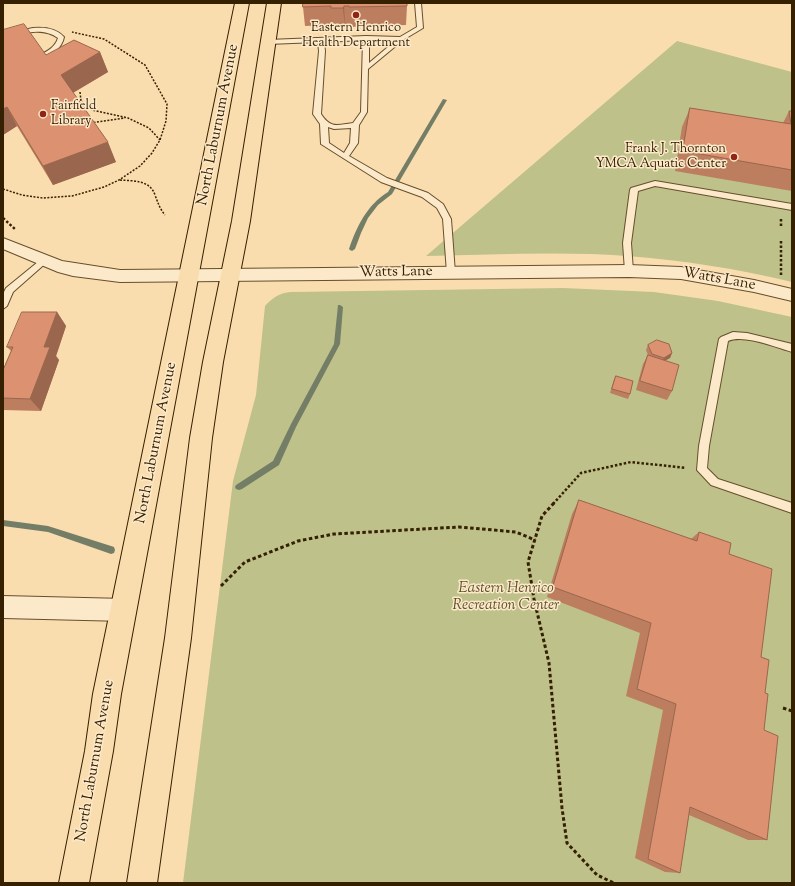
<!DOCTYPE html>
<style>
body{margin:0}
#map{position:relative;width:795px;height:886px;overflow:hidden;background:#faddae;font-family:"Sorts Mill Goudy",serif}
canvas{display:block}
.frame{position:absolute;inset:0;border:4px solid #352001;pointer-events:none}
</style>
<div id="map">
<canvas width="795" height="886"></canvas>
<div class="frame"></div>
</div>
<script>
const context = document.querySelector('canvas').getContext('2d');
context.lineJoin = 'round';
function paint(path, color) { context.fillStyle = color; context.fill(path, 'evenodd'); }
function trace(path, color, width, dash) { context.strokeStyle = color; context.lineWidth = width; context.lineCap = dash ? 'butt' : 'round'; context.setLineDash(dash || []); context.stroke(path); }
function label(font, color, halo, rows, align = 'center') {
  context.font = font + ' "Sorts Mill Goudy",serif'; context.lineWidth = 3; context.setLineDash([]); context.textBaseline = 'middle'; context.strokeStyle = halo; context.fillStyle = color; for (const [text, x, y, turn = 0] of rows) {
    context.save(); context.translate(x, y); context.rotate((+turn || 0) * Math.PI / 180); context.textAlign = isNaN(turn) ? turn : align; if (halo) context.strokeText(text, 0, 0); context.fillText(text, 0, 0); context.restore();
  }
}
const green = new Path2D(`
 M677 41 792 72V282C738 269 682 260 627 256 560 251 492 255 426 256Z
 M563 288 654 292 718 301 792 317V883H183L233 481 256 395 265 306C273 297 280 293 291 292Z`);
const stream = new Path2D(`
 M443 99 447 100 392 194 378 205 368 218 361 233 355 249 352 251 350 250 349 249C357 226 367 205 388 192Z
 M338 305H340L343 307 340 344 296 427 279 465 242 489 239 490 236 489 235 487 236 485 273 461 291 424 334 344Z
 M3 520 48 526 111 546 114 547 115 550 114 553 111 554 48 532 3 526Z`);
const pathFar2 = new Path2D(`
 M80 92 81 101 92 110 128 118 149 128 160 140
 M90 123 125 118
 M120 180C134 181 150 180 155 195 158 203 160 209 165 215
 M3 189 22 195 43 198 72 196 104 187 119 180 140 166 152 153 160 140 166 121 167 104 145 65 104 39 72 32`);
const pathFar1 = new Path2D(`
 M3 218 16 230
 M781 219V227
 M781 241V276
 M553 504 581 473 631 462 686 468`);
const path = new Path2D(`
 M554 503 542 516 528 562 534 599 549 663 562 808 567 843 597 875 614 883
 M221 586 245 562 298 541 334 534 459 527 516 532 535 540
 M783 708 792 711`);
const lane = new Path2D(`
 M415 3H421L423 28 403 40 368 69 367 112 359 125 358 143 349 156 387 178 428 193 443 204 451 219 455 273 451 276 447 273 443 219 437 208 422 197 381 182 321 144 320 124 313 114 319 51 318 42 268 44 265 42 268 40 366 36 400 37 417 27ZM363 40 361 112 353 123C337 125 331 129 321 114L325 51 324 42ZM369 40 395 41 369 63ZM328 127 334 129 351 128 350 143 344 153 329 143Z
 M33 28C45 27 56 28 64 37 62 48 52 55 42 58L39 56 40 55C48 51 55 47 58 38 42 26 21 34 3 38V34Z
 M655 181 792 204V210L655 186 638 191 631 243 633 271 629 274 625 271 623 243 630 190 631 188Z
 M44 257 47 258 48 260 47 262 13 292 7 306 3 309V294L6 288Z
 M733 332 747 333 792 344V352C775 347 744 334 728 341L709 446 707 468 718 479 792 503V513L711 485 697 470 699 446 719 339 721 337Z`);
const street = new Path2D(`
 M3 238 62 261 120 270 629 265 681 267 754 280 792 289V301L754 292 681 279 629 277 120 282 73 276 58 272 3 249Z
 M3 596 125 599 133 602 136 610 133 618 125 621 3 618Z`);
const primary = new Path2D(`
 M235 3H249L121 694 113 751 89 883H59L85 751 93 694Z
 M267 3H281L250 221 223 362 212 438 191 638 157 883H127L165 638 190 438 203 362 232 221Z`);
const wall = new Path2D(`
 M303 3 407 6 406 25 350 27V25H345V27H332V25L305 26 303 7Z
 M3 30 46 55 100 52 108 72 73 93 116 162 53 185 17 126 3 135Z
 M690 108 783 123 789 111H792V191L675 171 682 127Z
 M57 312 66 326 56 356 59 360 41 411 3 410V370L11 351 7 347Z
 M648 345 672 353 670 358 665 360 672 391 667 400 636 390 643 364 648 355 646 350Z
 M616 376 630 394 628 399 610 393 614 380Z
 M579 500 691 539 699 532 729 554 761 657 765 693 764 730 767 840H748L689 815 680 873 665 872 635 858 663 710 626 696 640 633 547 597 572 514Z`);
const shadedWall = new Path2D(`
 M344 6 345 25V27L343 8Z
 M100 52 108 72 69 95 61 75Z
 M7 107 17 126 3 135V109Z
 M108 142 116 162 53 185 43 166Z
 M57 312 66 326 56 356 59 360 41 411 30 399 44 347Z
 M672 353 670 358 661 363 664 358Z`);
const building = new Path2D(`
 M303 3H407V6L349 7V6H344L343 8H331V6L303 7Z
 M24 24 46 55 74 40 100 52 61 75 108 142 43 166 7 107 3 109V30Z
 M690 108 791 124 789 111H792V170L683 151Z
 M22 312H57L44 347H50L30 399 3 398V370L13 347H7Z
 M657 340 669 344 672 353 664 358 652 354 648 345Z
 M648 355 679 365 672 391 640 381Z
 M616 376 633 381 630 394 612 389Z
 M579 500 697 541 699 532 731 543 729 554 772 569 761 657 769 660 765 693 768 694 764 730 778 736 767 840 690 807 680 873 648 859 676 704 637 689 651 623 553 587Z`);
const markers = [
 [356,15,4,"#8f2418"],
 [43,114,4,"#8f2418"],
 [734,157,4,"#8f2418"]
];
const farPoinames = [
 ["Eastern Henrico",356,29],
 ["Health Department",356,44],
 ["Fairfield",51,107,"left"],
 ["Library",51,122,"left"],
 ["Frank J. Thornton",726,150,"right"],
 ["YMCA Aquatic Center",726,165,"right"]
];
const streetNames = [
 ["North Laburnum Avenue",219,125,-79],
 ["Watts Lane",396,273,-1],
 ["Watts Lane",719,280,10],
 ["North Laburnum Avenue",157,443,-79],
 ["North Laburnum Avenue",96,761,-80]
];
const parkNames = [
 ["Eastern Henrico",506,589],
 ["Recreation Center",506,606]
];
paint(green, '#bec18a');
paint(stream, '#747e66');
trace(lane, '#664f2c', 2);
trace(street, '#664f2c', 2);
trace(primary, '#352001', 2);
trace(pathFar2, '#352001', 1.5, [2, 1.5]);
trace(pathFar1, '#352001', 2.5, [2.5, 2]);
trace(path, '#352001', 3, [3.5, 2.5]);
paint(lane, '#fce9ca');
paint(street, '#fce9ca');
paint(primary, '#faddae');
paint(wall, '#bd7e60');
paint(shadedWall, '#9a664e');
paint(building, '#dc9270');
trace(building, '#9a664e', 1);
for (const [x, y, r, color] of markers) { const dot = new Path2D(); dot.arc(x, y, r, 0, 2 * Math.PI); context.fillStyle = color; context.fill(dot); trace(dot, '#fce9ca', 1.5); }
label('13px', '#352001', '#fce9ca', farPoinames);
label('15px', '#352001', '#fce9ca', streetNames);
label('italic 15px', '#5e502a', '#fce9ca', parkNames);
</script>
